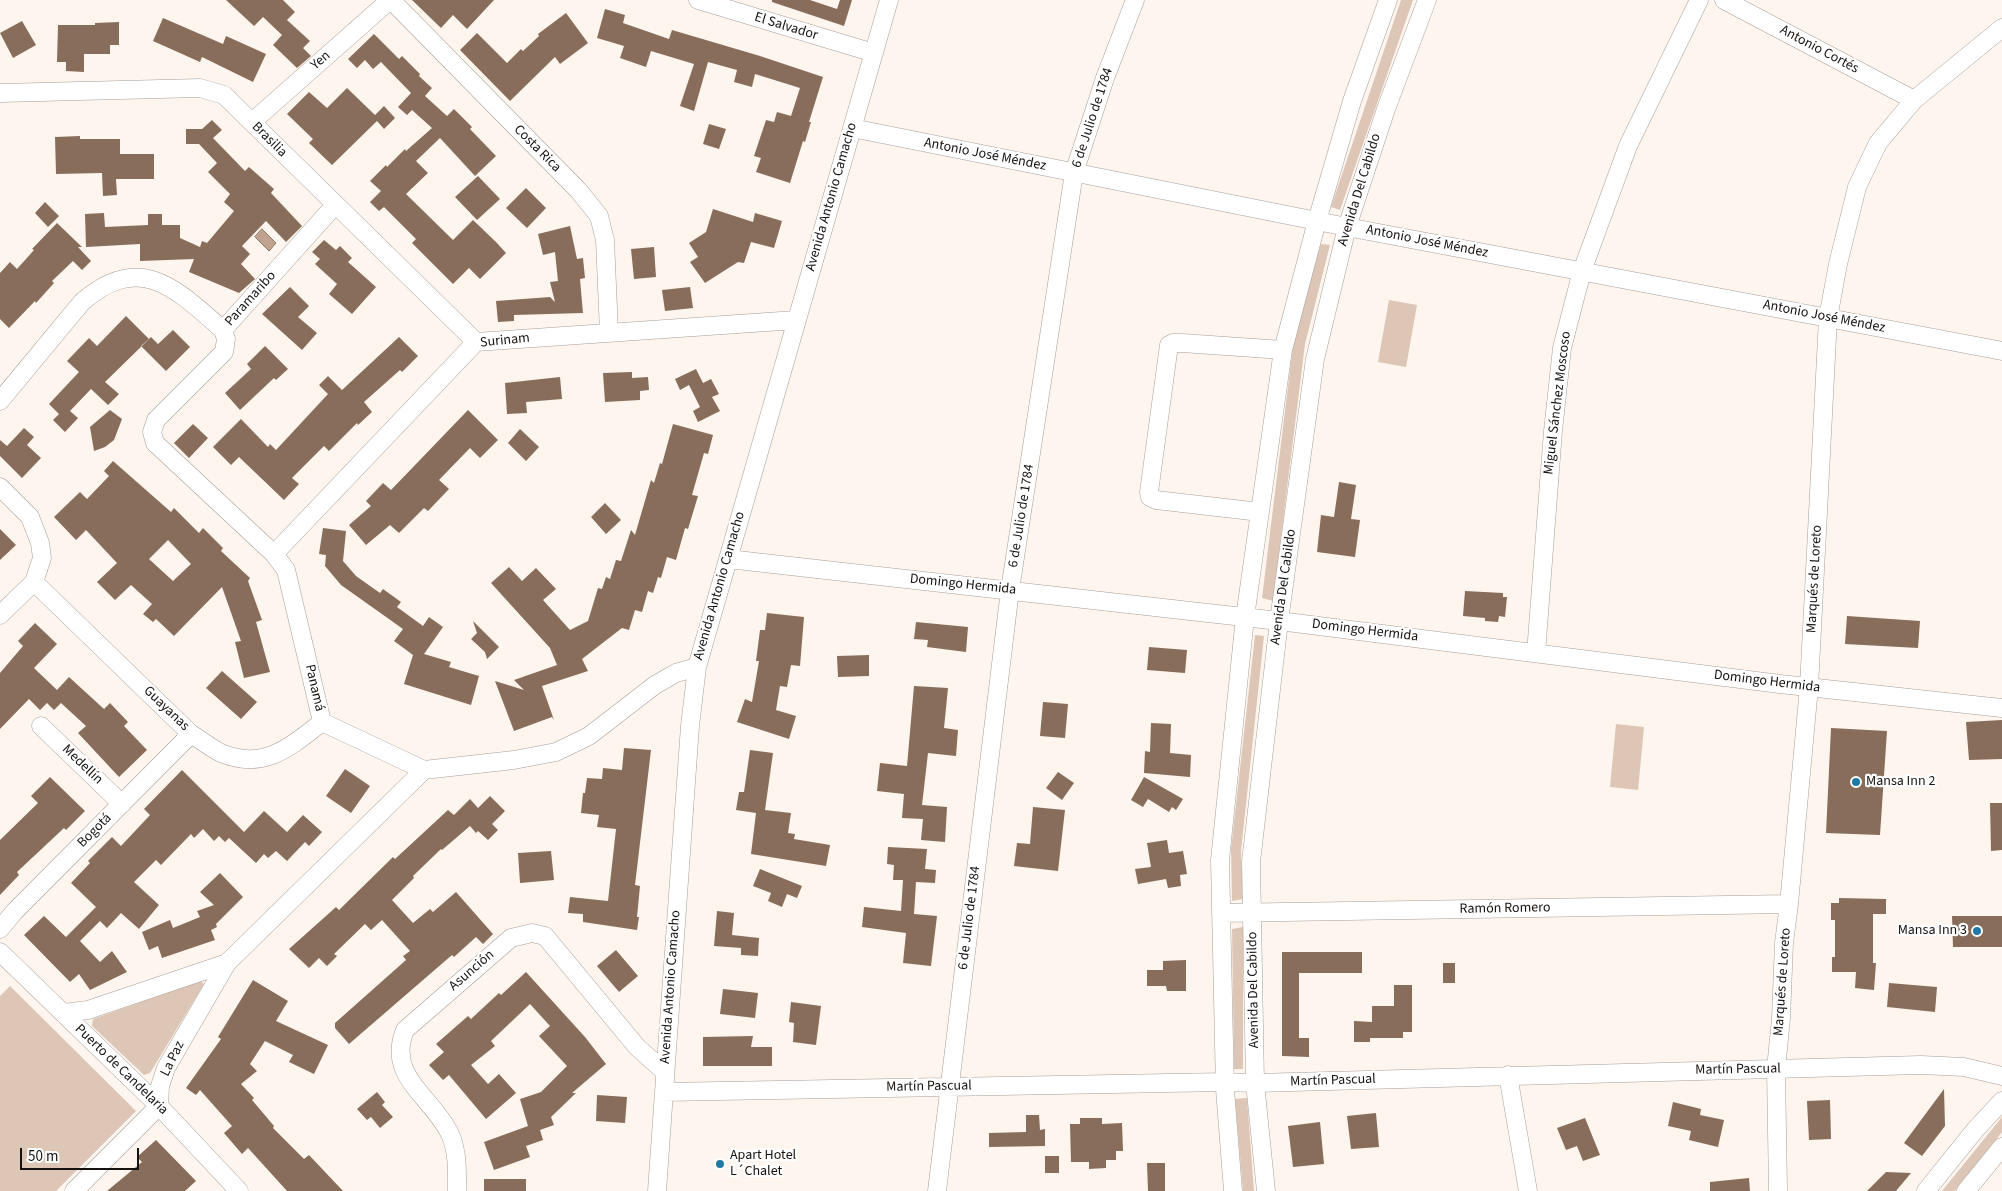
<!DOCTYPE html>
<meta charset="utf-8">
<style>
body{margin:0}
#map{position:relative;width:2002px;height:1191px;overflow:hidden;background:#fef5ee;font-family:"Source Sans 3",sans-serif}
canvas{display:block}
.scale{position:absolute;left:20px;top:1148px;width:119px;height:22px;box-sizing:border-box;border:2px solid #151210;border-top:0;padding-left:6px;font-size:15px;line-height:18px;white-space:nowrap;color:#151210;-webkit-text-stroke:4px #fff;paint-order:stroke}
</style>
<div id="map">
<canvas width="2002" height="1191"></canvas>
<div class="scale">50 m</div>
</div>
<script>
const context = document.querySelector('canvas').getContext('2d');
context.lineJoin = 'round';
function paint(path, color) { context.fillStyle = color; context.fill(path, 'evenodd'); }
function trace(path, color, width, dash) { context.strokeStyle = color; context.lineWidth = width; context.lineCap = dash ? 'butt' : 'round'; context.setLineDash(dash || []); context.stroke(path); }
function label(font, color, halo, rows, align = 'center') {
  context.font = font + ' "Source Sans 3",sans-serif'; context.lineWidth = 4.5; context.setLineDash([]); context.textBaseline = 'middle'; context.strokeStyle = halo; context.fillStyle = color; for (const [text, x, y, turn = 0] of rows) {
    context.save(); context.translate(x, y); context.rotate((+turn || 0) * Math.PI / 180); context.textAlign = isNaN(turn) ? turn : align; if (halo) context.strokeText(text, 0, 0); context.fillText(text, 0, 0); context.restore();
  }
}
const green = new Path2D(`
 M1401 0H1413L1340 210 1331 207Z
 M1321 244 1330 245 1305 344 1273 601 1262 598 1294 338Z
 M1389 300 1417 305 1406 367 1378 362Z
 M1255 635 1264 636 1241 851 1243 899 1232 901 1231 849Z
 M1616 724 1644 727 1638 790 1610 787Z
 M1243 927V1069H1234L1232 929Z
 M201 981 204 984 150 1073 144 1075 92 1026 93 1019Z
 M10 986 136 1111 56 1191H0V996Z
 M1247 1098 1254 1191H1243L1235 1099Z
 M2002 1117V1132L1955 1191H1942Z`);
const water = new Path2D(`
 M262 229 276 243 269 251 255 237Z`);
const building = new Path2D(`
 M226 0H283L295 12 287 20 310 41 303 48 311 56 297 68 273 45 282 35 263 17 254 26Z
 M412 0H494L467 29 453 15 441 28Z
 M772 0H810L837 9 840 0H852L844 26 772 2Z
 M605 9 625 15 623 23 669 39 672 30 760 56 823 77 809 122H811L805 142 803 141 790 183 756 172 761 158 754 156 766 120 774 122 777 112 791 116 800 88 755 74 752 87 734 82 737 70 708 62 694 111 680 106 694 64 651 51 646 67 620 58 624 46 597 38Z
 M566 13 588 43 560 64 555 57 510 101 460 50 477 33 507 63 521 49 523 51 539 36 538 34Z
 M163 18 223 44 226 36 266 54 253 82 202 57 200 62 153 41Z
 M22 21 36 45 13 58 0 33Z
 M119 22V45H110V54H84V72L66 71V62H57L58 25H95V23Z
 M374 34 399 59 402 56 420 74 419 76 432 88 425 96 447 116 454 109 472 127 470 129 496 156 475 176 440 138 416 161 428 173 406 194 453 240 473 220 496 242 506 253 480 279 469 268 453 284 412 243 416 239 384 207 379 211 370 202 381 191 370 181 386 165 387 167 405 149 406 151 432 128 412 110 407 115 398 107 411 93 381 62 373 69 365 60 357 68 348 59Z
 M347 88 375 115 384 106 395 118 384 129 377 121 332 165 309 143 313 139 287 114 309 92 327 108Z
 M212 120 222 130 213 138 245 171 249 167 274 189 271 193 302 226 286 242 266 221 242 246 250 254 241 264 255 279 239 293 189 272 194 259 140 261V244L86 247 85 214 104 213 105 227 148 225V214H162V225H180V238L200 247 202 241 207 243 234 211 224 202 230 194 208 172 217 163 199 144H186V129H202Z
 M709 124 726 129 719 149 703 144Z
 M80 136V139H120V154H154V179H116L117 195 103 196 102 173 56 174 55 137Z
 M478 176 500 199 477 220 455 197Z
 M526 188 546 208 527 228 506 208Z
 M45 202 59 216 48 227 35 213Z
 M713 209 753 222 755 213 782 221 774 248 751 242 744 263 738 262 705 283 690 262 698 257 689 243 706 232Z
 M57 223 82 247H78L91 261 82 270 73 261 52 281 54 283 36 303 35 301 9 328 0 319V273L10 262 17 269 34 250 32 249Z
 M570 226 577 259 583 258 585 278 580 279 583 313 514 315V321L498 322 496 301 550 297 555 302 550 282 558 281 555 252 543 255 538 234Z
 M324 240 336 250 340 246 352 258 348 262 376 287 352 314 329 294 337 284 315 264 320 259 312 252Z
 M654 247 656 277 634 279 631 249Z
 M290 287 309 306 298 317 317 333 302 350 262 314Z
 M690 287 693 308 665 311 662 290Z
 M126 316 149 339 105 382 119 394 108 405 91 389 70 411 78 418 65 432 53 420 59 414 49 404 79 372 67 361 89 338 97 346Z
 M173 330 190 347 166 371 141 346 151 337 158 344Z
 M399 337 418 356 402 372 400 370 364 402 372 412 358 425 357 423 329 451 324 446 292 478 299 484 284 500 239 457 231 465 213 447 241 419 268 447 270 444 276 450 328 394 319 385 328 376 342 390Z
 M265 346 288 369 276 380 274 378 240 410 225 393 251 369 247 364Z
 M696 369 703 383 711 379 719 394 712 397 720 411 698 422 693 411 700 407 689 385 680 390 675 379Z
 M632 372V378L648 377 649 390 640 391V400L605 402 603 373Z
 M560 377 562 399 526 402 527 413 507 414 505 383Z
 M110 410 122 419 114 440 105 447 94 451 90 427Z
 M468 410 498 440 480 458 470 448 439 480 449 489 428 511 424 508 399 533 390 525 366 545 349 525 371 506 366 501 383 483 391 490Z
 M193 424 208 438 189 458 174 443Z
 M673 424 713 435 708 454 704 453 692 495 698 496 688 529 685 528 676 560 667 557 661 578 658 577 653 593 648 591 642 612 635 610 629 630 622 628 582 659 588 671 542 686 554 720 552 717 514 731 495 681 524 690 514 680 557 665 550 648 491 583 509 567 522 581 536 568 556 589 543 600 570 630 588 621 598 588 602 589 606 577 610 579 616 560 621 561 631 530 635 535 651 480 654 483 660 463 662 464Z
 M24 428 34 437 27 445 41 458 22 478 0 456V440L7 446Z
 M520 429 539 447 526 461 508 443Z
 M113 461 171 512 174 508 199 533 203 528 223 548 221 551 250 578 248 581 262 620 256 622 270 672 244 678 235 642 241 641 222 587 174 636 156 619 153 622 143 614 152 604 131 585 115 600 97 582 117 563 86 530 76 540 54 517 80 492 87 499 109 476 104 471ZM168 540 191 564 173 581 149 559Z
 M1339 482 1356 485 1351 519 1360 520 1355 557 1317 552 1321 515 1334 517Z
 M605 503 621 520 606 534 591 517Z
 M323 528 346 531 343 561 356 576 380 593 383 589 401 602 397 607 423 626 429 617 443 627 424 654 451 662 449 667 479 676 471 705 404 684 413 655 394 641 403 629 341 585 325 566 326 555 319 554Z
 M0 529 16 545 0 560Z
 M1465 591 1503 593V597H1507L1505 617 1499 616 1498 622 1485 621V618L1463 616Z
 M767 613 804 617 800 666 791 665 787 687 780 686 776 710 796 716 789 739 737 722 745 699 752 702 759 661H756L760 630H765Z
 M1847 616 1920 621 1918 648 1845 644Z
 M473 621 499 647 487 659 485 652 471 639 477 633Z
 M916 622 968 627 966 652 927 647 928 640 914 639Z
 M35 623 57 644 34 668 57 690 69 677 104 709 110 703 128 722 124 726 147 750 119 777 78 733 86 726 61 703 54 710 47 703 40 710 29 699 0 729V673L23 646 18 641Z
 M1149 647 1187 650 1185 673 1147 670Z
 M869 655V676L838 677 837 656Z
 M222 671 257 702 241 719 206 688Z
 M914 686 948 688 944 728 958 730 956 756 928 753 922 805 947 807 945 842 921 840 923 819 902 818 904 794 877 791 880 763 907 766Z
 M1043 702 1068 704 1065 738 1040 736Z
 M2002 720V759L1969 760 1966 722Z
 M1151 723 1171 724 1170 753 1191 755 1190 777 1144 773 1145 751 1150 752Z
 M1831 728 1887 731 1880 835 1826 833Z
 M624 748 651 750 635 885 640 886 637 917H639L637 930 583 922V914L568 913 570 897 608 901 616 829 597 827 599 815 581 813 583 793H585L587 778 602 779 603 768 622 770Z
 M750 750 773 753 765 810 791 813 788 833 795 834 794 839 830 845 826 866 751 854 756 813 736 810 739 792H744Z
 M345 769 370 786 351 813 326 796Z
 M182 770 244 832 264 811 287 832 303 815 322 832 309 846 305 842 287 861 276 851 268 858 264 854 256 863 229 838 225 842 219 836 214 841 203 829 194 838 191 834 161 865 156 860 134 882 159 905 139 929 121 913 107 928 100 921 80 941 100 962 112 951 127 972 90 990 79 974 70 982 24 935 44 916 66 937 96 907 71 883 90 863 88 861 112 837 121 846 150 815 144 809Z
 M1058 772 1074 783 1062 800 1046 788Z
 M50 777 85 811 66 830 64 828 17 872 19 875 0 895V840L38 803 31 796Z
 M1144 777 1183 799 1176 810 1172 807 1169 812 1148 799 1143 807 1131 800Z
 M490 796 505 811 492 824 498 830 488 840 478 831 476 833 470 826 442 850 441 849 413 876 414 878 392 900 413 923 430 909 433 912 456 892 493 934 483 944 476 937 454 957 452 955 349 1044 335 1028V1023L406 960 403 956 410 951 382 920 371 930 365 924 334 954 337 956 327 966 319 958 309 968 289 949 336 907 339 910 393 857 395 859 448 810 454 815 470 799 478 808Z
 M1990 803H2002V850L1991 851Z
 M1033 807 1065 810 1058 871 1014 866 1017 843 1030 844Z
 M1167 840 1169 853 1183 851 1187 874 1180 875 1181 886 1168 888 1166 879 1138 884 1135 869 1151 867 1147 843Z
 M888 847 927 849 925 869 936 870 935 883 916 882 914 914 937 916 931 966 903 963 906 933 862 927 864 907 901 911 903 880H893L894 865 887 864Z
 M551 851 554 880 520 883 518 853Z
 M760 869 802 886 797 898 787 894 782 907 768 901 771 893 753 886Z
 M220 873 243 897 216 924 217 927 211 930 215 940 162 958 158 946 149 950 142 932 170 920 173 928 200 917 197 911 214 905 200 892Z
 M1839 898 1886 899V914H1873V963H1876L1874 990 1855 988 1856 972H1832V957H1835V920H1831V903H1839Z
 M717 911 734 913 732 935 759 938 758 956 741 955V948L714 946Z
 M1952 916H2002V947H1953Z
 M616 950 638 976 619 992 597 966Z
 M1282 952H1362V973H1299V1038H1309V1057L1282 1056Z
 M1186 960V991H1167L1166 986H1147V970H1163V961Z
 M1443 963H1455V983H1443Z
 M526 972 585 1037 606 1064 572 1093H576L551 1117 554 1125 540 1130 543 1140 526 1146 530 1157 494 1170 484 1142 528 1126 520 1099 541 1092 567 1066 539 1036 550 1026 530 1004 491 1041 495 1046 471 1065 488 1084 499 1074 516 1093 486 1119 449 1075 443 1080 429 1065 444 1052 436 1044 468 1016 471 1019 499 993 501 995Z
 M253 980 288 1001 276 1021 328 1045 314 1074 289 1062 293 1055 265 1041 250 1064 257 1071 241 1084 254 1098 252 1100 274 1126 273 1128 304 1159 309 1155 343 1191H287L248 1148 242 1154 224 1133 232 1126 200 1090 196 1095 186 1088 221 1039 218 1037Z
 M1889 983 1937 987 1935 1012 1887 1007Z
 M1394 985H1412V1032H1403V1038H1370V1042H1354V1021L1372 1022V1006H1394Z
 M723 989 758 993 755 1018 720 1014Z
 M791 1002 821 1006 816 1045 793 1042 794 1023 789 1022Z
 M753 1036 751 1047H772V1066H703V1037Z
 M1944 1089 1945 1126 1922 1156 1904 1143Z
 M377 1092 385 1102 382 1105 393 1117 380 1128 371 1117 367 1120 357 1109Z
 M597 1095 627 1097 625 1123 596 1121Z
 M1830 1100 1831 1139 1809 1140 1807 1101Z
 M1673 1102 1701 1109 1700 1115 1724 1120 1718 1147 1689 1140 1691 1131 1668 1126Z
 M1376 1113 1379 1147 1351 1149 1347 1116Z
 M1026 1115H1039L1040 1130 1045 1129V1146L989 1147V1133L1026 1132Z
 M1080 1118H1102V1124L1122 1123 1123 1151H1116V1160H1106V1168L1089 1169V1162H1071L1070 1124H1080Z
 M1585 1118 1600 1155 1583 1161 1577 1146 1566 1150 1557 1128Z
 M1320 1122 1324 1164 1293 1167 1288 1126Z
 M156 1140 196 1181 185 1191H107L142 1162 137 1157Z
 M1045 1156H1059V1173H1045Z
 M1147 1163H1165V1191H1148Z
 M1886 1172 1911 1173 1896 1191H1867Z
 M1749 1178 1750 1191H1710V1182Z
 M484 1179H526V1191H484Z`);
const minor = new Path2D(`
 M391 0 578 190 599 216 605 240 609 332
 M698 0 874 53
 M1724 0 1914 100
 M0 93 200 88 224 95 476 342
 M252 122 390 0
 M852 128 1347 227 2002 351
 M223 330 226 339 224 352 156 420 152 432 155 443 274 554 286 570 322 722 424 770 514 760 556 752 589 736 655 685 676 673 697 667
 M0 401 82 302C141 251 176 289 223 330L335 205
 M0 487 30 517 40 543 42 558 34 582 0 615
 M1260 512 1156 500 1150 497 1149 492 1169 345 1173 343H1182L1283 350
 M274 554 476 342 796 320
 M728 559 1279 621 1780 684 2002 708
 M34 582 191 734C201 740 211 748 221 753 264 771 290 747 322 722
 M1536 653 1553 431 1562 348 1582 271 1628 146 1699 0
 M41 726 122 804
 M1221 913 1789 904
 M0 929 15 911 191 734
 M0 952 159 1106 239 1191
 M64 1013 88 1010 227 963
 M1508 1075 1528 1191
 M664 1092 1225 1082 1255 1083 1921 1065 1964 1067 2002 1076
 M74 1191 159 1106 160 1086 166 1068 227 963 424 770
 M457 1191C457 1172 458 1152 450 1134 432 1096 386 1077 405 1030L511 938 532 933 545 936 637 1047 665 1072
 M657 1191 690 726 697 667 889 0
 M937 1191 1010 590 1074 173 1105 78 1135 0
 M1233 1191 1225 1089 1220 860 1245 617 1283 350 1317 221 1352 101 1388 0
 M1266 1191 1255 1083 1251 862 1279 621 1315 359 1347 227 1386 109 1427 0
 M1778 1191 1776 1069 1781 1018 1784 943 1789 904 1809 687 1828 318 1838 264 1857 187 1878 143 1914 100 2002 28
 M1926 1191 1975 1130 2002 1101
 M1966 1191 2002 1147`);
const markers = [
 [1856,782,5,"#1f79a7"],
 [1977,931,5,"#1f79a7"],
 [720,1164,5,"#1f79a7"]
];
const streetNames = [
 ["El Salvador",786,27,17],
 ["Antonio Cortés",1819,50,28],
 ["Yen",321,61,-41],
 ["6 de Julio de 1784",1093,118,-72],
 ["Brasilia",269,140,45],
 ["Costa Rica",537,149,45],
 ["Antonio José Méndez",985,155,11],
 ["Avenida Del Cabildo",1360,190,-73],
 ["Avenida Antonio Camacho",832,197,-74],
 ["Antonio José Méndez",1427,242,11],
 ["Paramaribo",251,299,-48],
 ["Antonio José Méndez",1824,317,11],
 ["Surinam",505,341,-6],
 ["Miguel Sánchez Moscoso",1558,403,-83],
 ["6 de Julio de 1784",1022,516,-81],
 ["Marqués de Loreto",1815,579,-87],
 ["Domingo Hermida",963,585,6],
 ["Avenida Antonio Camacho",720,586,-74],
 ["Avenida Del Cabildo",1284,587,-82],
 ["Domingo Hermida",1365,631,7],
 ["Domingo Hermida",1767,682,7],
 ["Panamá",314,688,77],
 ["Guayanas",166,709,44],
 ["Medellín",82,765,44],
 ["Bogotá",95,831,-45],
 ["Ramón Romero",1505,909,-1],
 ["6 de Julio de 1784",970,918,-83],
 ["Asunción",472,971,-41],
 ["Marqués de Loreto",1783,982,-86],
 ["Avenida Antonio Camacho",671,987,-86],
 ["Avenida Del Cabildo",1254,990,-91],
 ["La Paz",173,1059,-64],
 ["Puerto de Candelaria",121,1070,44],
 ["Martín Pascual",1738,1070,-1],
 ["Martín Pascual",1333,1081,-2],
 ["Martín Pascual",929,1087,-1]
];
const poiNames = [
 ["Mansa Inn 2",1866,782],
 ["Mansa Inn 3",1967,931,"right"],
 ["Apart Hotel",730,1156],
 ["L´Chalet",730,1172]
];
paint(green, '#ddc6b6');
paint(water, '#c0a38e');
trace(water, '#8d7868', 1);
paint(building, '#886d5a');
trace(minor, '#a69e98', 19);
trace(minor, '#fff', 18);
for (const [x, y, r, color] of markers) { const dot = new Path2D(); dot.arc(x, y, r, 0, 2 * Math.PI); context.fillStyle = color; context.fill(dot); trace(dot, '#fff', 2); }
label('14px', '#151210', '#fff', streetNames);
label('14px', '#151210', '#fff', poiNames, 'left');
</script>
